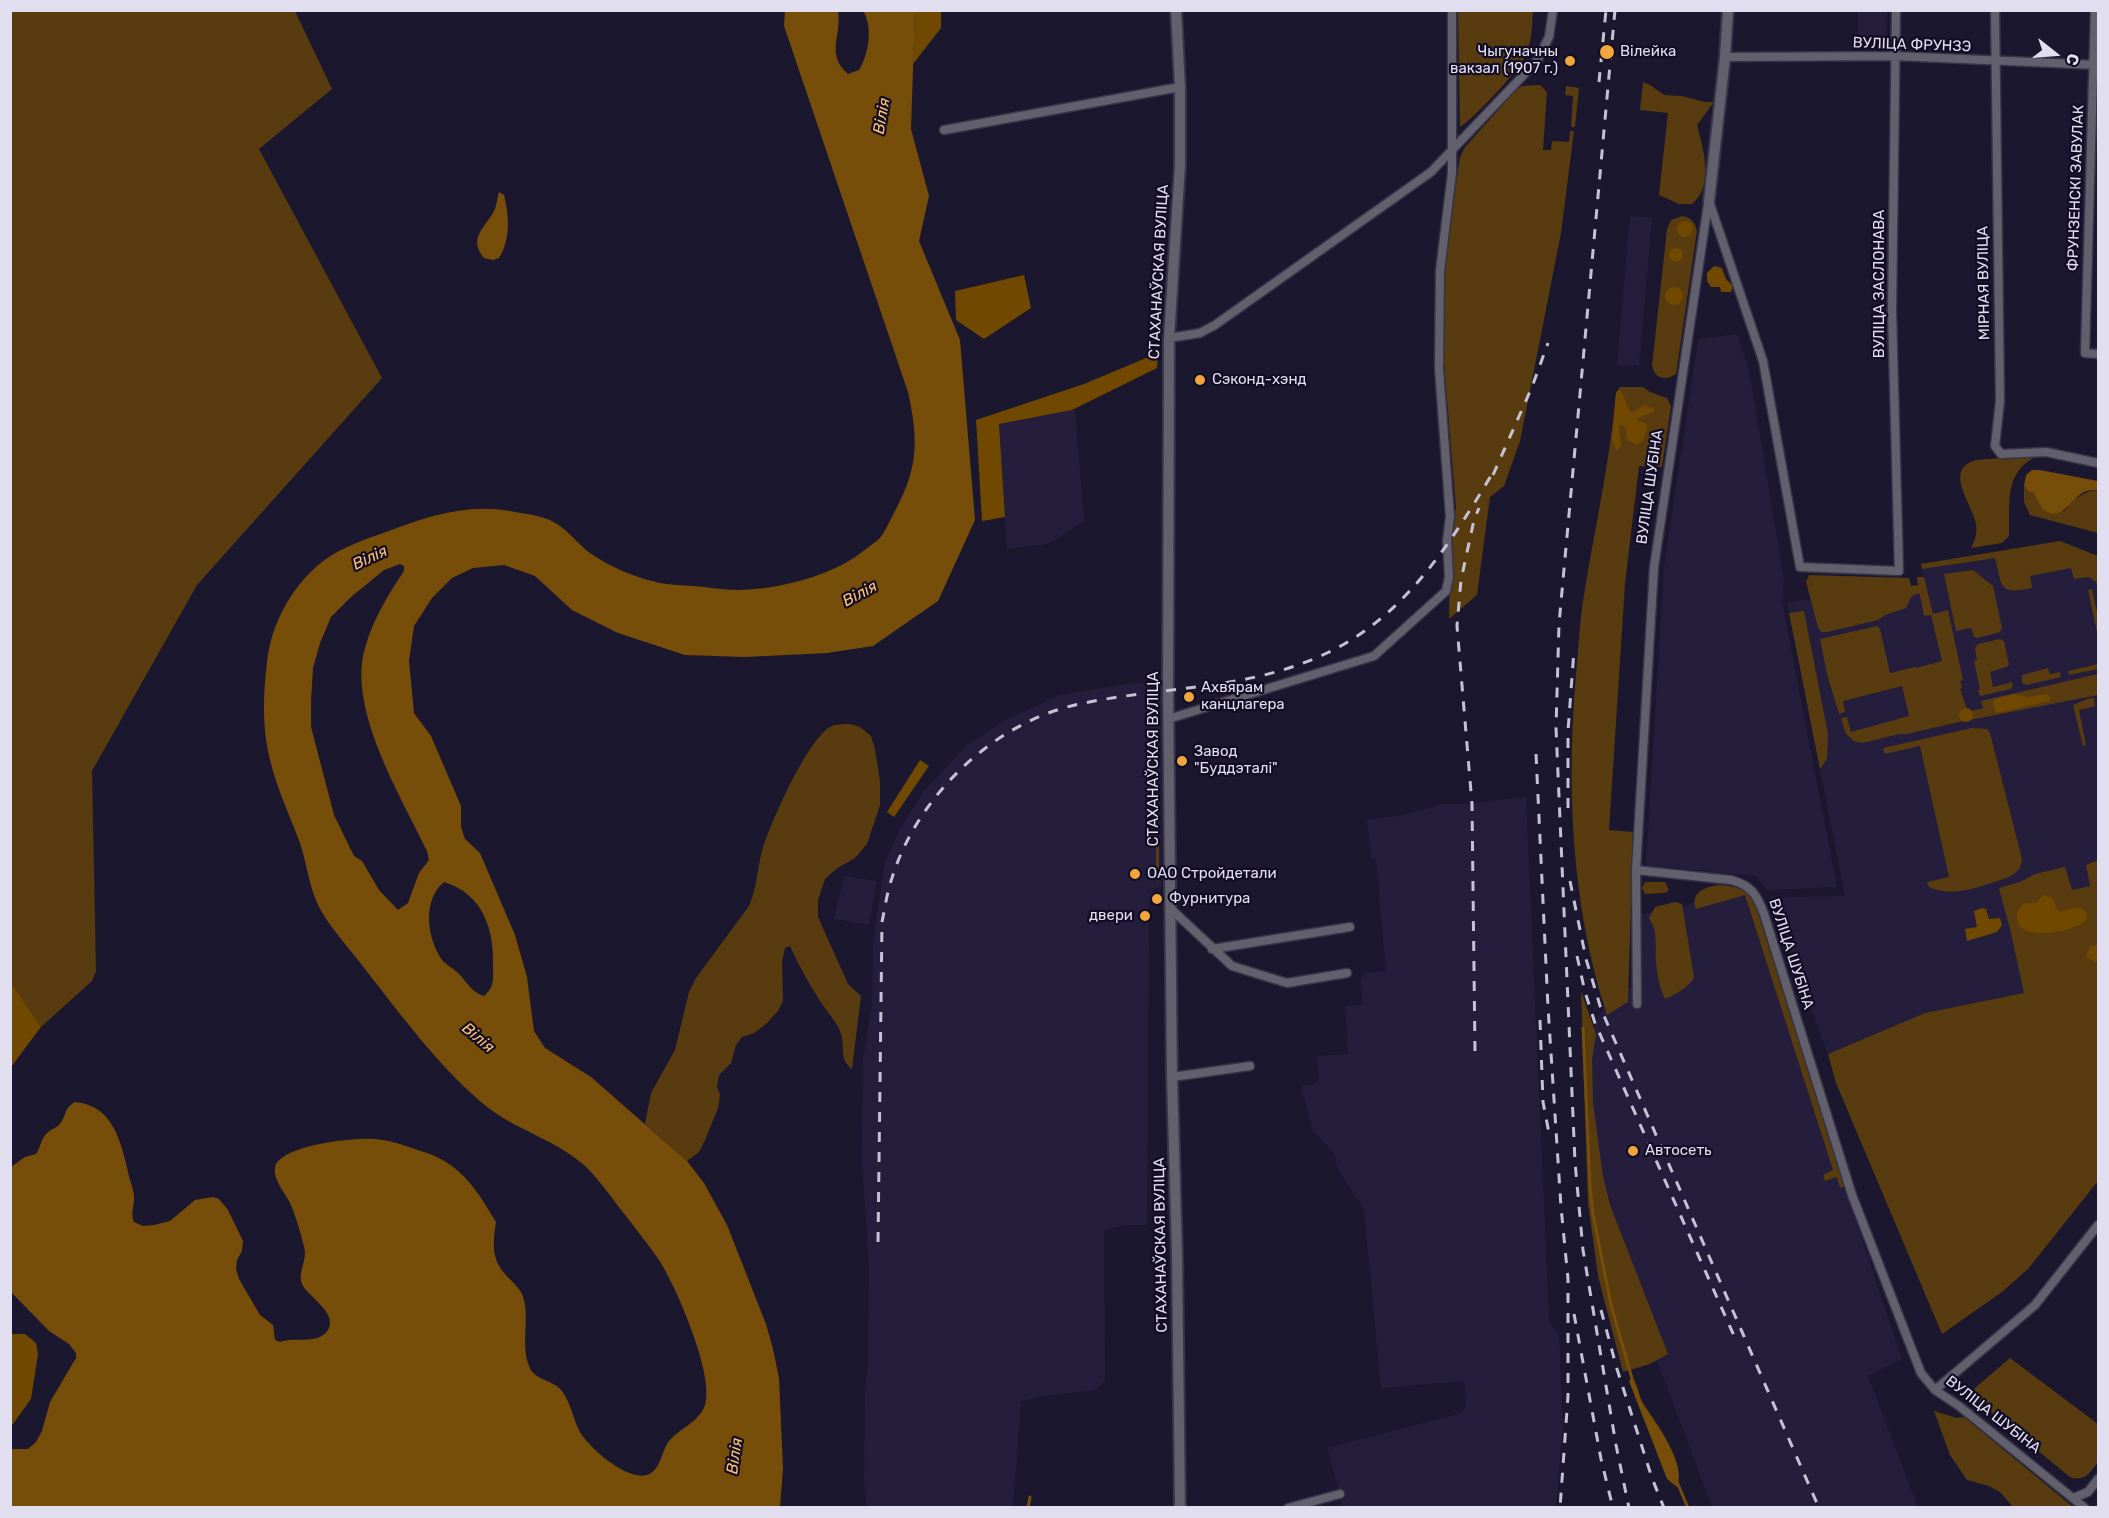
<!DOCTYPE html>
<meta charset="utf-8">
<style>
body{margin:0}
#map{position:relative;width:2109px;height:1518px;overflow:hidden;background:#1b172e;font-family:Rubik,sans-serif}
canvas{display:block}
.frame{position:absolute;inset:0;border:12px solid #e0deef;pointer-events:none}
.north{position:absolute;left:2025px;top:24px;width:60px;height:60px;-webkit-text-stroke:4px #120d24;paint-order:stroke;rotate:107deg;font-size:16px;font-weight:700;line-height:24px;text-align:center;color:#e0deef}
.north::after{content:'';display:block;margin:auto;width:21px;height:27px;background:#e0deef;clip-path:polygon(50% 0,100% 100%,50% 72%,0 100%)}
</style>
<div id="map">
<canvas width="2109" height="1518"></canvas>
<div class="frame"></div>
<div class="north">С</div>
</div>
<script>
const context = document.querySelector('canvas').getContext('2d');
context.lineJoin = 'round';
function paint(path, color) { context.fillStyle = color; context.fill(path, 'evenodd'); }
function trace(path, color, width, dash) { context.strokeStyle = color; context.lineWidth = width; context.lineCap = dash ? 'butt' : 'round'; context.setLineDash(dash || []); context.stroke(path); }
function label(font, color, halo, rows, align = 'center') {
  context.font = font + ' Rubik,sans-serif'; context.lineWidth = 4.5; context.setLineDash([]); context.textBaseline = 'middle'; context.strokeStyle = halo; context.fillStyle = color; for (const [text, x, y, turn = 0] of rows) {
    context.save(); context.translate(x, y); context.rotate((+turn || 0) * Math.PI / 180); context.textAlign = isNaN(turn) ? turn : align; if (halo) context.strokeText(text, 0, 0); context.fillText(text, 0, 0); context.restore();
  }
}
const built = new Path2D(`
 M1858 11H1887L1886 40H1858Z
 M1630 216 1652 218 1639 365 1617 366Z
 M1737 334 1749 370 1784 579 1782 601 1837 887 1767 890 1756 876 1646 865 1664 567 1698 339Z
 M1072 410 1075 411 1084 521 1048 544 1007 549 999 424Z
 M2060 541 2098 556V904L2013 942 2024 993 1925 1013 1828 1054 1769 897 1845 896 1787 602 1925 584 1921 564Z
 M1162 681 1161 888H1153V900L1149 901 1147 1225H1127L1104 1230 1105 1380 1095 1390 1041 1396 1021 1402 1013 1507 867 1508 864 1482 865 1390 868 1364 869 1268 862 1158 863 1059 872 1005 873 940 885 862 902 825 924 791 968 744 1008 719 1060 695 1127 684Z
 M1526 797 1549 1320 1559 1336 1563 1425 1556 1507H1342L1340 1494 1327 1448 1462 1413 1466 1406 1464 1381 1381 1388 1364 1210 1337 1168 1335 1155 1313 1131 1301 1086 1311 1085 1319 1081 1317 1056 1348 1054 1345 1006 1363 1005 1360 979 1365 973 1386 971 1376 859H1371L1367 820 1404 815 1442 804H1466Z
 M844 876 877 881 869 925 834 919Z
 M1746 891 1902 1359 1868 1376 1918 1507H1712L1602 1214 1588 1039 1604 1006 1628 989 1641 982 1640 915Z`);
const green = new Path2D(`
 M10 11H295L332 89 259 149 382 378 197 585 92 771 96 971 92 981 41 1027 10 983Z
 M1458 11H1533C1532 26 1532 42 1525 56 1519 71 1474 118 1460 127Z
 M1643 82 1650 85 1664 95 1682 96 1705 102H1714L1697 125C1703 149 1715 185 1692 204H1679L1659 195 1668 113 1640 110Z
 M1540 85 1547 92 1543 150H1551L1552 141 1569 142 1570 131H1574L1561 233 1520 441 1504 486 1490 497 1477 595 1449 619 1450 534 1456 508 1444 363V270L1460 157 1465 147 1515 91 1522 86Z
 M1566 86 1579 88 1575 127H1571L1573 96 1565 95Z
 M1682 216C1692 218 1695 222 1697 231L1676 374C1665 381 1655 379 1652 366L1667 229 1671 220Z
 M1620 387H1643L1650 392 1667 398 1671 406 1662 467 1639 466 1625 584 1609 830 1633 832 1628 1002 1607 1015C1570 902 1566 781 1577 663 1579 641 1580 618 1584 595 1595 527 1610 461 1616 393Z
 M2039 455C2003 471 2010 503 2009 536L2002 543 1971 548C1976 538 1978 530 1975 520 1970 501 1944 469 1976 460Z
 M2024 486 2029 492 2034 493 2044 509 2064 511C2075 499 2082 491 2098 490V533L2030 515 2024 502Z
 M2060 541 2098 556V590L2096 582 2089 577 2074 579 2071 568 2030 576 2032 588C1997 595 2003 587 1995 558L1922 569 1921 564Z
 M1973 570 1993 586 2002 628 2000 632 1978 638 1974 637 1971 628 1956 631 1944 574Z
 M1809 575 1909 578 1911 586 1918 585 1917 577H1924L1933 614 1948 610 1963 680 1960 681 1962 688 1960 689 1968 712 1983 708 1981 701 2098 674V695L1954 723 1907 734H1899L1862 743 1854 741 1846 734 1841 718 1847 717 1851 732 1909 716 1902 686 1843 701 1845 712 1839 714 1827 674 1820 639 1877 626 1880 629 1890 673 1915 667 1916 668 1942 661 1931 615 1924 616 1920 595 1918 593 1911 597 1906 608 1885 615 1878 620 1827 632H1821L1818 627 1806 582Z
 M2092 589 2098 617V637L2088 590Z
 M1804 611 1828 734 1827 759 1820 769 1789 613Z
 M2000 639 2004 641 2009 665 2006 667 1990 672 1993 687 2009 683 2010 681 2013 685 2011 689 1980 696 1978 690 1980 689 1974 661 1977 660 1975 648 1978 644Z
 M2098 664V669L2069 675 2068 671Z
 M2048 668 2050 674 2060 672 2061 677 2027 685 2022 683V675Z
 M2094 698 2095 706 2079 710 2086 745 2083 746 2073 705 2087 699Z
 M850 724 860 727 871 736 875 749 880 781V805L867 844 855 858 836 869 825 879 818 900V917L848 984 861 996 852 1069C838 1059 846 1045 840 1031 836 1021 828 1013 822 1004 810 986 799 966 790 946L785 948 782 962 783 1001 778 1011 766 1024 754 1033 742 1037 736 1045 731 1063 719 1075 717 1087 720 1095 718 1108 705 1140 699 1152 687 1161 645 1124 651 1093 675 1050 689 992 696 978 749 906C757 888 757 869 762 851 769 826 809 735 832 726 837 724 845 724 850 724Z
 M1972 728 1987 729 1990 733 2022 859C2021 869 2017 873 2007 878 1983 885 1954 899 1929 887L1927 882 1949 877 1920 746 1885 754 1883 748Z
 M1156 839 1159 843V881L1158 882 1156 878Z
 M2098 860V1181L2028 1269 2002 1292 1942 1334 1836 1083 1828 1054 1925 1013 2024 993 2010 929 1999 888 2020 882 2035 874 2065 867 2072 890 2090 886 2086 865Z
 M1645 882H1665L1669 890 1665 893 1645 894 1642 888Z
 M1719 885C1733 886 1746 888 1754 901L1845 1186 1840 1188 1837 1177 1825 1181 1823 1175 1833 1170 1745 895 1696 909C1690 893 1704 887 1719 885Z
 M1675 902 1682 904 1694 977C1691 986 1673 996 1665 999 1659 987 1657 974 1656 961 1655 946 1658 931 1649 918L1655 907Z
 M1581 991 1596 1034 1592 1060 1593 1103 1603 1176 1610 1205 1668 1354 1650 1364 1623 1372 1598 1276 1588 1203Z
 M2010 1358 2098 1424V1462C2090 1473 2085 1482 2070 1477L1975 1399V1388Z
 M1934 1411 1957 1418 1964 1417 2073 1507H2013L2000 1492 1989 1486 1967 1480 1950 1455Z`);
const forest = new Path2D(`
 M915 11H941V28L913 64Z
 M1677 229a8 8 0 1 1 16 0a8 8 0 1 1-16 0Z
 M1669 255a7 7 0 1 1 14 0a7 7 0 1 1-14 0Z
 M1714 266 1722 268 1726 279 1733 286 1731 292H1721L1720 287H1711L1707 281V273Z
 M1024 275 1031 308 984 339 956 320 955 291Z
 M1665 296a9 9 0 1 1 18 0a9 9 0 1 1-18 0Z
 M1158 353 1157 368 1072 410 999 424 1005 517 982 521 976 420 1084 384Z
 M1617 391H1621C1626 398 1625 407 1632 413L1644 405 1655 409 1654 412 1638 418V421L1645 423 1648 426 1644 439 1638 445 1628 441 1625 427 1620 424C1616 433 1625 441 1619 449L1616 450 1612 439 1616 393Z
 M2013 694 2028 697 2047 694 2050 696V701L1996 713 1993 704 1995 699Z
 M1959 715a7 7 0 1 1 14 0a7 7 0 1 1-14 0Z
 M920 760 929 766 894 817 887 812Z
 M2043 895 2053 898 2056 908 2060 912C2070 910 2077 903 2086 912L2087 919C2078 931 2020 944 2017 919 2016 912 2020 906 2025 903H2036Z
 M1982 908 1986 909 1989 919 2000 918 2002 925 1997 932 1967 941 1965 929 1977 927 1974 911Z
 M2096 945 2098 946V963L2087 958V952L2091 946Z
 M11 983 41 1027 11 1067H10Z
 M11 1334H25L36 1343 38 1354 31 1399 13 1424H11Z`);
const water = new Path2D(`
 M785 11H838C842 36 825 54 848 74L859 70C869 54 873 26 863 11H915L911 129 929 196 919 241 960 340 975 520 938 601 873 646 827 653 745 657 685 655 618 633 572 610 535 576 504 565 473 568 452 578 432 598 414 626 409 661 414 713 431 736 461 806V827L465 839 480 853 515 935 527 977 534 1031 545 1048 591 1077 687 1161 704 1183 727 1225 766 1324 773 1349 779 1378 783 1469 780 1507H11V1449H28L36 1442 42 1431 50 1402 76 1358V1353L69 1344 49 1331 11 1292V1167L25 1157 36 1154C41 1147 41 1138 47 1133 51 1129 56 1128 59 1125 67 1116 63 1109 75 1102 113 1105 121 1142 128 1172 129 1179 133 1187 134 1195 135 1204 130 1213 134 1222L143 1226 154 1225 170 1221 195 1200 213 1197 219 1199 228 1210 243 1241 242 1251 237 1260 236 1269 239 1279 260 1315 273 1325 275 1340 280 1342C296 1336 320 1346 329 1328 336 1311 307 1296 302 1284 298 1274 305 1263 305 1253 305 1247 302 1241 301 1235 298 1225 295 1215 291 1205 286 1194 273 1180 275 1168 278 1145 356 1137 375 1139 393 1140 410 1148 427 1153 462 1165 478 1192 496 1222 493 1242 491 1258 505 1274 512 1282 522 1289 524 1300 529 1321 521 1345 529 1366 534 1381 553 1379 562 1391 571 1403 573 1419 580 1432 589 1448 632 1486 651 1473 660 1467 662 1453 667 1444 677 1429 699 1423 705 1405 715 1376 676 1286 659 1260 649 1245 637 1231 626 1216 612 1199 600 1180 584 1165 553 1138 512 1129 481 1102 436 1063 401 1015 365 969 350 949 331 929 319 907 309 887 307 864 300 843 290 816 277 789 270 760 262 729 263 694 267 662 271 625 290 590 317 566 338 548 361 541 386 532 428 516 469 502 515 512 525 514 537 515 547 519 567 527 574 541 590 553 610 567 636 578 660 583 671 585 683 585 693 586 708 587 723 590 737 590 776 590 832 576 862 552 868 547 875 543 880 538 886 530 891 518 896 509 919 466 918 438 908 392L784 26ZM400 564 404 566V571C388 595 373 619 365 648 347 709 401 796 427 851L429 860 419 873 408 903 398 910 379 890 362 861 354 856 334 815 311 727V701L313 668 320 643 331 617 351 597 384 570ZM444 882C483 894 494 929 493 965 493 978 495 987 484 996 473 993 467 983 460 975 455 969 447 966 442 960 427 938 422 900 444 882Z
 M499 192 504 195C509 216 511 239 499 258L493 260 484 258C467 238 486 227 494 211 497 205 497 198 499 192Z
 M2032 470H2040L2098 481V490C2094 490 2088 490 2084 492 2072 498 2061 523 2044 510 2040 506 2037 498 2034 493L2029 492 2024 486 2026 475Z
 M1632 1378C1639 1386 1638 1396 1644 1405 1656 1423 1687 1464 1677 1487L1667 1479 1629 1381Z`);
const stream = new Path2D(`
 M1583 1028 1590 1187 1593 1214 1611 1305 1633 1382
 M1677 1482 1688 1508
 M1028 1508 1030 1497`);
const minor = new Path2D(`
 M1995 10 2000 401 1995 446 2001 454 2046 452 2098 463
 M2095 10 2085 353 2098 354
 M1725 57 1895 56 2098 65
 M944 130 1180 87
 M1709 201 1763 361 1800 567 1899 571 1892 311 1896 10
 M1169 338 1200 333 1215 325 1431 172 1537 61 1549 37 1553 10
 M1168 719 1374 656 1446 591 1449 577 1447 540 1450 517 1439 368 1440 271 1452 173V10
 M1636 870 1731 880C1751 885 1757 895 1764 914L1852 1195 1921 1373 1935 1390 1959 1406 2085 1508
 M1170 908 1232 966 1287 983 1347 973
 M1212 949 1350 927
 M1637 1004 1636 870 1654 567 1708 204
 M1172 1077 1250 1066
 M1935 1390 2035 1305 2098 1225
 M2073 1498 2088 1492 2098 1479
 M1288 1508 1340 1494`);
const tertiary = new Path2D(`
 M1176 10 1180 87V165L1169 338 1168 685 1172 1077 1177 1255 1180 1508
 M1709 201 1725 57 1728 10`);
const rail = new Path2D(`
 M1615 10 1559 624 1556 728 1575 1162 1583 1250 1616 1445 1629 1508
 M1599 82 1606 10
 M1493 475 1532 387 1548 343
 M1536 754 1548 1007 1561 1207 1568 1279V1396L1560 1508
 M1568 808V731L1574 650
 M1570 881 1586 959 1601 1009 1819 1508
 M1577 956 1585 992 1595 1023 1735 1338
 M1540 1020 1543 1102 1549 1133
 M1475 1051 1472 804 1457 626 1461 580 1474 520 1479 508
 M878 1242 882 922C885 908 887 892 892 878 917 797 992 724 1075 705 1159 686 1248 691 1327 653 1406 616 1452 541 1495 469
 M1601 1310 1617 1369 1652 1478 1664 1508
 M1574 1314 1601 1459 1613 1508`);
const markers = [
 [1607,52,8,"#efa73d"],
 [1570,61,6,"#efa73d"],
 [1200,380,6,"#efa73d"],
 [1189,697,6,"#efa73d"],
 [1182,761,6,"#efa73d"],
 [1135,874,6,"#efa73d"],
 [1157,899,6,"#efa73d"],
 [1145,916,6,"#efa73d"],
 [1633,1151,6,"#efa73d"]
];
const streetNames = [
 ["ВУЛІЦА ФРУНЗЭ",1912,45,2],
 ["ФРУНЗЕНСКІ ЗАВУЛАК",2076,188,-88],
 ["СТАХАНАЎСКАЯ ВУЛІЦА",1159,272,-87],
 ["МІРНАЯ ВУЛІЦА",1984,283,-91],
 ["ВУЛІЦА ЗАСЛОНАВА",1880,284,-90],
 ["ВУЛІЦА ШУБІНА",1650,487,-82],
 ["СТАХАНАЎСКАЯ ВУЛІЦА",1154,759,-90],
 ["ВУЛІЦА ШУБІНА",1791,954,72],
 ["СТАХАНАЎСКАЯ ВУЛІЦА",1161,1245,-91],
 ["ВУЛІЦА ШУБІНА",1993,1415,38]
];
const poiNames = [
 ["Чыгуначны",1558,52,"right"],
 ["вакзал (1907 г.)",1558,69,"right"],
 ["Вілейка",1620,52],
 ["Сэконд-хэнд",1212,380],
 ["Ахвярам",1201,688],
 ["канцлагера",1201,705],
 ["Завод",1194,752],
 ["\"Буддэталі\"",1194,769],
 ["ОАО Стройдетали",1147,874],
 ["Фурнитура",1169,899],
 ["двери",1133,916,"right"],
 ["Автосеть",1645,1151]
];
const waterNames = [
 ["Вілія",882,116,-80],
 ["Вілія",370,558,-25],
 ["Вілія",860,594,-28],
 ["Вілія",478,1038,40],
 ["Вілія",735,1456,-82]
];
paint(built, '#241e3c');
paint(green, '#583b0f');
paint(forest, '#704800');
paint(water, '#764e0a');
trace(stream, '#764e0a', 3);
trace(minor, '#373349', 11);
trace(tertiary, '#373349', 14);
trace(minor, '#62606d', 8);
trace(tertiary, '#62606d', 10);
trace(rail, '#c4c2d4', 3, [10, 10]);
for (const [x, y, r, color] of markers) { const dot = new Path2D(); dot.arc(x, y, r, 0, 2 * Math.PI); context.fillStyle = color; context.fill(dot); trace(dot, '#120d24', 2); }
label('15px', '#e0deef', '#120d24', streetNames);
label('15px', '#e0deef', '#120d24', poiNames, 'left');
label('italic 16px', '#fdc274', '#120d24', waterNames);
</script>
